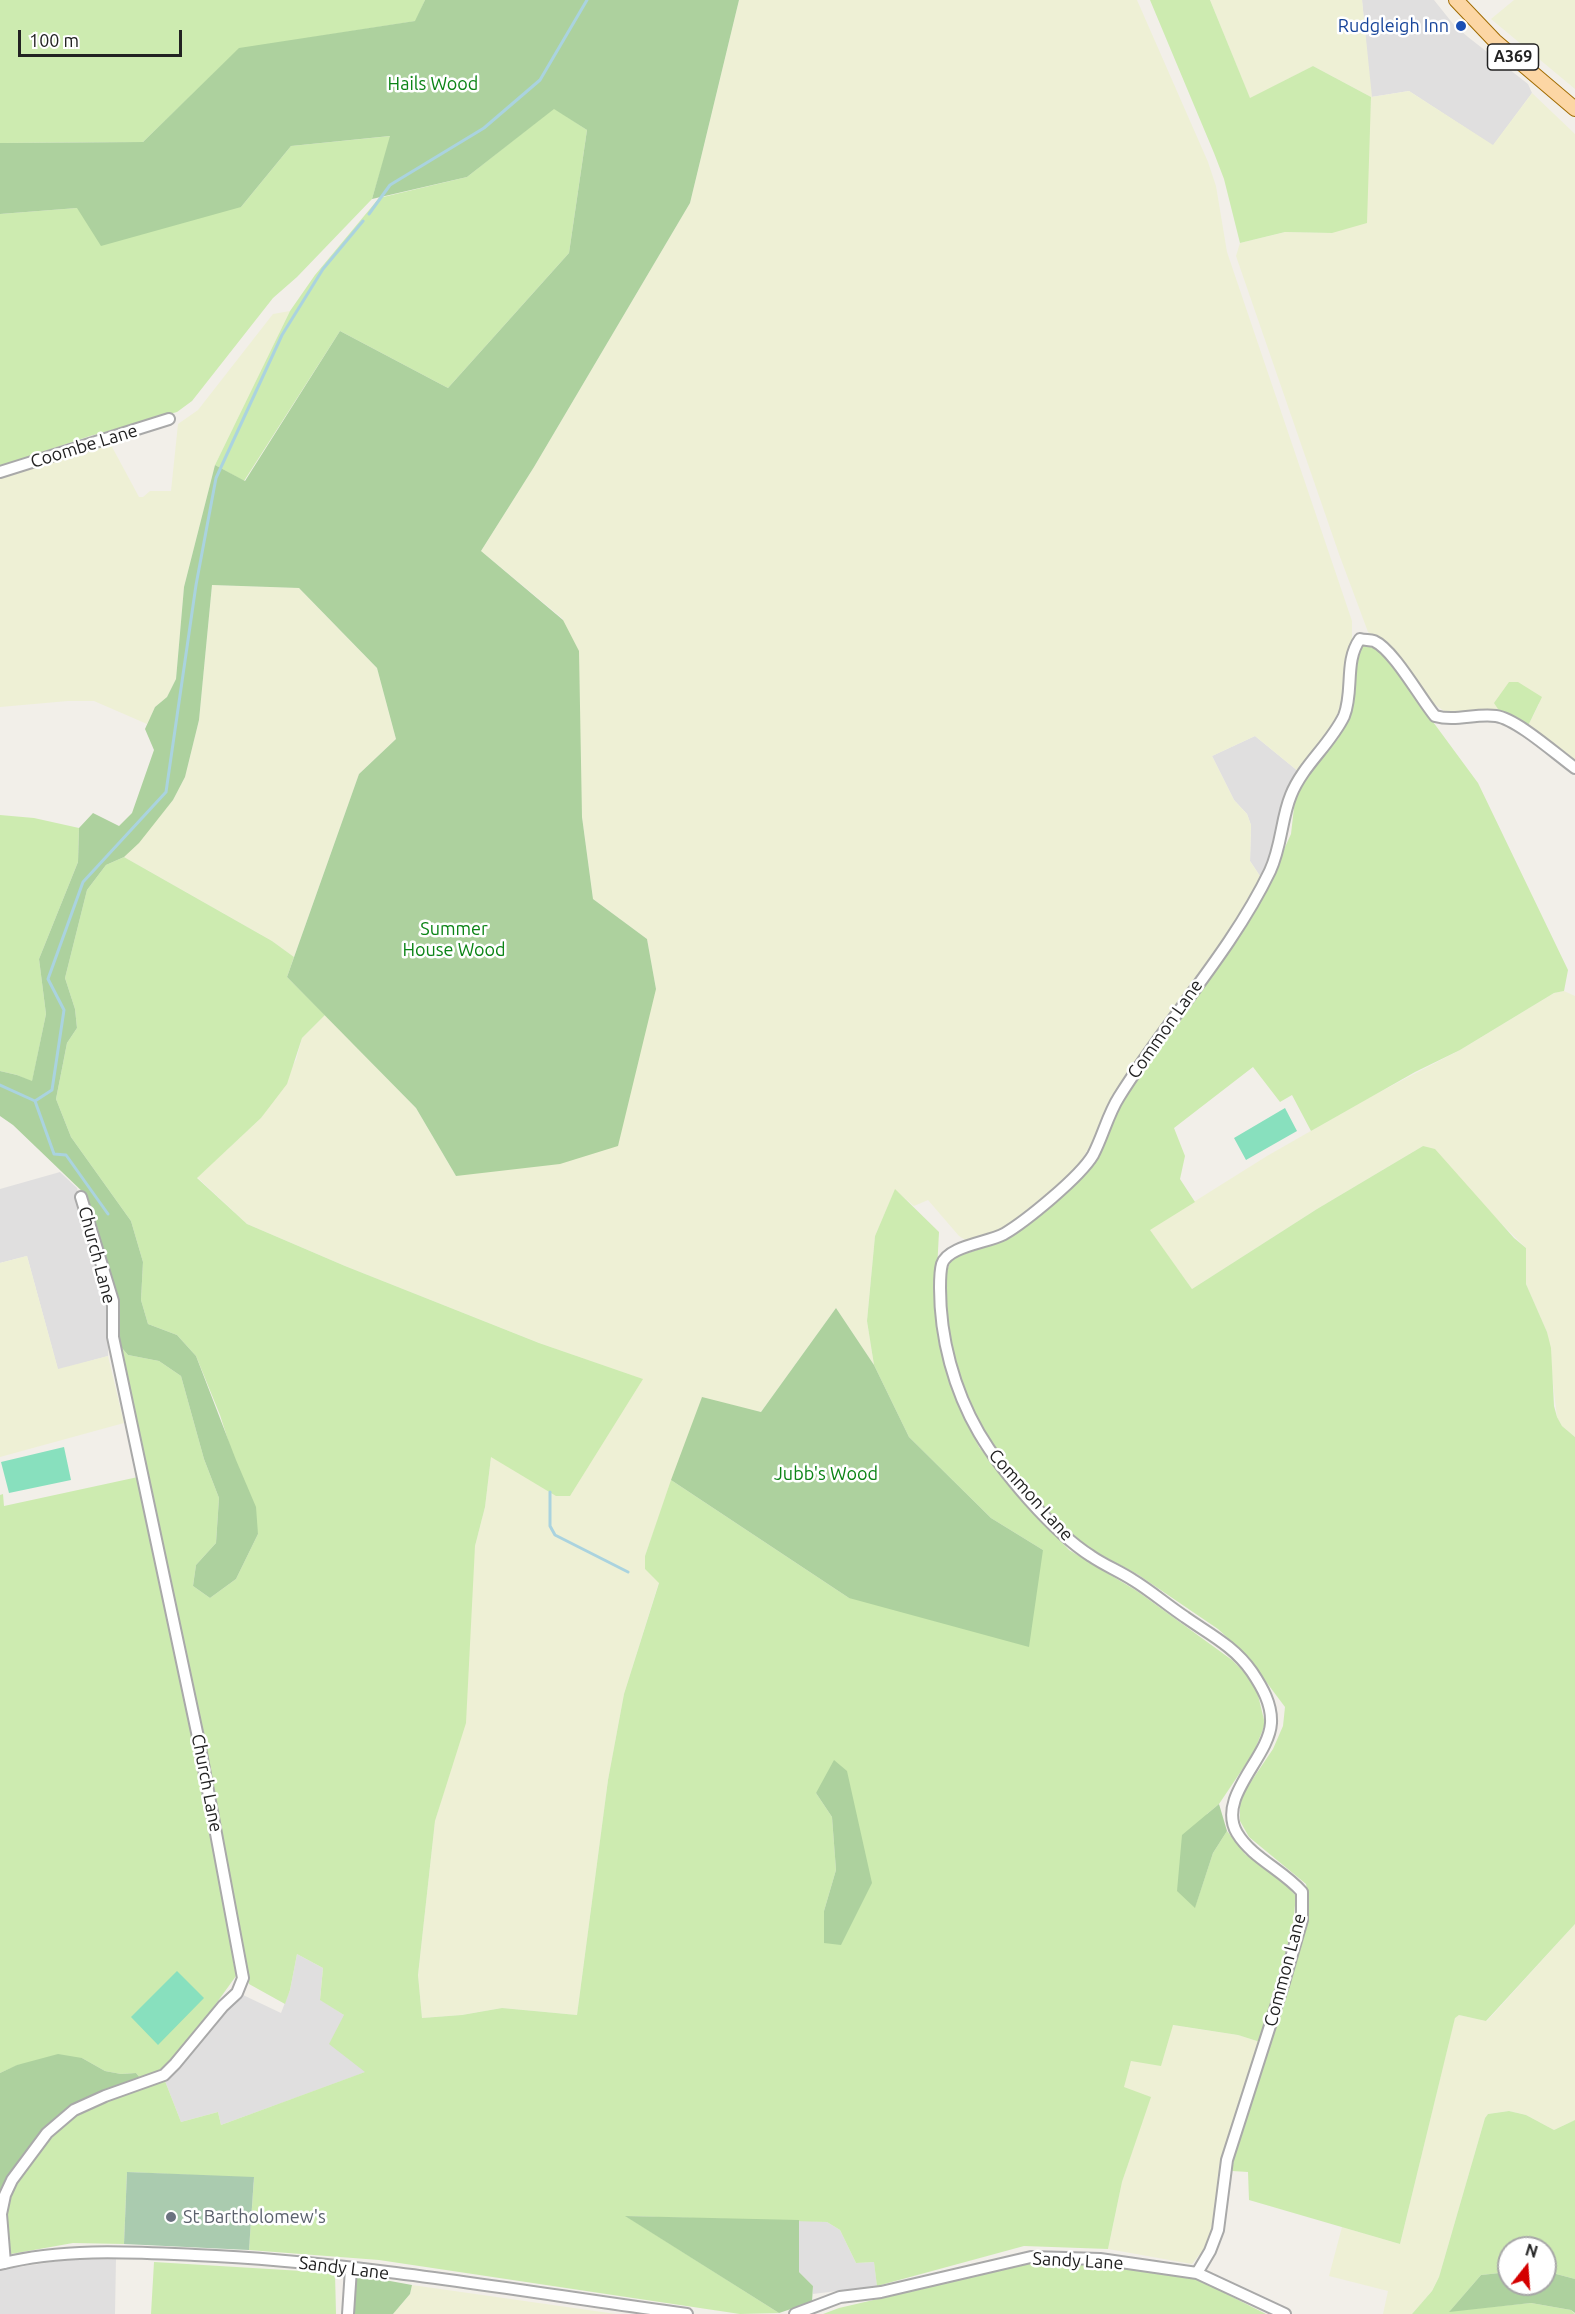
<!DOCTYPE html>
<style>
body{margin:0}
#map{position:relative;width:1575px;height:2314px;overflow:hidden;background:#f2efe9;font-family:Ubuntu,sans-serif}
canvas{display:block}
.north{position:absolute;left:1497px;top:2236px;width:60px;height:60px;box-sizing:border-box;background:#fff;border:2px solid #a7a7a7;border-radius:50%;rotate:17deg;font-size:16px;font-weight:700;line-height:24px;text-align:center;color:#222}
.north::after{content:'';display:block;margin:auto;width:21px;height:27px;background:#d40000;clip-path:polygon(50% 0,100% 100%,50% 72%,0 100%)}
.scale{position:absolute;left:18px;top:30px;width:164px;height:27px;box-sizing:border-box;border:3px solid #222;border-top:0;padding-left:8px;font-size:18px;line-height:21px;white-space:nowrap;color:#222;-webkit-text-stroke:4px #fff;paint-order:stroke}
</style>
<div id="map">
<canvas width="1575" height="2314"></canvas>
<div class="north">N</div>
<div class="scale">100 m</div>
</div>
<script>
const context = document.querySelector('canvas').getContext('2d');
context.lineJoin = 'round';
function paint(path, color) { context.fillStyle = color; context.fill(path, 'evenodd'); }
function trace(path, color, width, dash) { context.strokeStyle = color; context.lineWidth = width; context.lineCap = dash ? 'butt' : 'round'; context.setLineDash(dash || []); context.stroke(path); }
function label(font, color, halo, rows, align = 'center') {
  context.font = font + ' Ubuntu,sans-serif'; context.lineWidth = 5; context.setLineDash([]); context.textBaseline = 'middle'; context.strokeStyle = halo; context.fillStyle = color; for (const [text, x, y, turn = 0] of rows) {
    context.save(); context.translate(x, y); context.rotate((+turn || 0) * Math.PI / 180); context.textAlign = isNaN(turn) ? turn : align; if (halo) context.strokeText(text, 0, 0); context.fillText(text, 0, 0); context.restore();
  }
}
const residential = new Path2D(`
 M1362 0H1434L1454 25 1468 37 1528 84 1532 93 1493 146 1409 91 1371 97Z
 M1255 736 1299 772 1262 879 1250 861 1251 825 1247 814 1234 800 1212 756Z
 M60 1172 77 1188 109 1303 108 1356 58 1370 27 1256 0 1263V1189Z
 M297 1954 323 1968 320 1999 344 2015 366 2072 221 2125 218 2112 181 2122 165 2081 227 2008 243 1995 281 2013 290 1990Z
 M799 2220 827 2222 840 2230 856 2263 874 2262 877 2286 813 2294V2286L799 2272Z
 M0 2242 5 2269 80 2258H116L115 2314H0Z`);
const farmland = new Path2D(`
 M739 0H1137L1208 162 1216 186 1227 252 1352 621V638L1347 660 1345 696 1342 711 1332 730 1299 772 1255 736 1212 756 1234 800 1247 814 1251 825 1250 861 1262 879 1232 927 1113 1095 1100 1129 1076 1169 1001 1231 967 1241 959 1236 928 1200 914 1206 895 1190 875 1236 867 1321 874 1365 836 1308 761 1412 702 1398 645 1556V1569L659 1582 624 1694 608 1780 577 2015 502 2008 462 2015 422 2018 418 1975 435 1821 446 1784 475 1546 485 1507 491 1457 642 1379 539 1343 345 1266 247 1224 197 1177 261 1118 296 1060 302 1038 325 1015 416 1108 456 1176 656 989 647 939 593 899 582 817 563 619 481 551 534 467 690 203Z
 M1210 0H1362L1372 97 1409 91 1493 145 1532 93 1575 134V763L1527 728 1539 704 1500 712 1447 713 1431 702 1398 656 1384 641 1368 632 1339 554 1236 256 1240 243 1285 232 1332 233 1368 153 1371 97 1313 66 1250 99Z
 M1514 0H1575V89L1491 19Z
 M290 311 215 465 184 587 176 679 167 697 155 707 147 724 94 701H68L0 707V477L102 443 111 445 139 497H143L150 491H171L178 424 198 410 273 314Z
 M212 585 299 588 377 668 396 739 359 774 294 957 272 941 124 857 173 800 185 777 199 720Z
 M1564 991 1575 996V1437L1562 1426 1557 1417 1547 1332 1526 1284V1248L1423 1146 1317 1209 1192 1289 1149 1230 1267 1156 1372 1096 1460 1050 1554 993Z
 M27 1256 58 1369 108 1356 124 1423 0 1457V1263Z
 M1575 1924V2120L1554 2130 1526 2115 1509 2111 1488 2114 1485 2118 1439 2277 1432 2291 1412 2314H1383L1388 2291 1329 2276 1342 2227 1400 2244 1455 2017 1459 2015 1487 2021Z
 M1172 2025 1238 2035 1260 2042 1228 2139 1217 2188 1211 2231 1204 2249 1192 2264 1108 2249 1122 2182 1150 2097 1123 2087 1131 2061Z
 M412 2285 616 2314H393L410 2294Z`);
const grass = new Path2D(`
 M0 0H425L416 21 239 49 143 142 0 143Z
 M1150 0H1210L1250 98 1313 66 1371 97 1367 223 1332 233 1285 232 1240 243 1224 179 1214 153Z
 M554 108 587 130 569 253 448 388 340 331 244 481 215 465 290 311 315 275 379 198 467 177Z
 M391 136 372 199 297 277 273 298 192 401 177 412 90 436 0 466V214L77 208 241 207 291 146Z
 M1366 645 1376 649 1386 658 1478 783 1568 970 1564 991 1554 993 1460 1050 1415 1072 1311 1131 1292 1095 1280 1102 1253 1067 1174 1128 1185 1156 1180 1179 1195 1202 1150 1230 1192 1289 1317 1209 1423 1146 1435 1149 1514 1238 1526 1248V1284L1547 1332 1551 1348 1554 1406 1557 1417 1562 1426 1575 1437V1924L1486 2021 1459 2015 1455 2018 1400 2244 1249 2200 1248 2172 1232 2171 1235 2153 1288 1990 1307 1924 1309 1900 1306 1884 1249 1837 1240 1821V1804L1246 1789 1273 1749 1283 1726 1285 1707 1246 1655 1218 1629 1137 1574 1090 1549 1058 1522 1001 1457 976 1416 963 1388 950 1342 945 1305 946 1274 952 1257 971 1252 1001 1241 1024 1226 1094 1165 1126 1091 1168 1032 1171 1034 1173 1025 1280 858 1291 834 1295 799 1306 775 1338 739 1348 717 1354 695 1356 655 1360 647Z
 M1509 682H1518L1542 697 1527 728 1500 712 1494 703Z
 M0 815 34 818 79 828 78 862 39 959 46 1014 32 1082 17 1075 0 1071Z
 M124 857 272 941 294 957 287 977 325 1015 302 1038 287 1084 261 1118 197 1178 247 1224 345 1266 539 1343 643 1379 570 1496H556L491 1457 485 1507 475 1546 466 1723 435 1821 418 1975 422 2018 462 2015 502 2008 577 2015 608 1780 624 1694 659 1583 645 1569V1556L671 1480 849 1598 1043 1550 991 1518 909 1437 874 1365 867 1321 875 1236 895 1189 939 1232 935 1308 945 1363 958 1405 979 1447 1031 1510 1069 1550 1137 1591 1232 1660 1249 1677 1258 1695 1265 1724 1254 1752 1219 1804 1207 1814 1195 1907 1213 1853 1227 1831 1245 1854 1285 1884 1296 1896 1292 1933 1260 2042 1238 2035 1173 2025 1161 2066 1131 2061 1124 2087 1151 2097 1122 2182 1108 2249 1024 2246 877 2286 874 2262 856 2263 840 2230 827 2222 626 2216 779 2313 740 2314 379 2260 249 2250 254 2178 127 2172 124 2244 73 2243 11 2254C9 2241 5 2226 7 2213 10 2181 59 2123 87 2109 111 2097 139 2090 165 2081L181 2122 218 2112 221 2125 365 2072 329 2044 344 2015 320 2000 323 1968 297 1954 290 1990 285 2004 249 1984 201 1721 121 1347 128 1355 159 1361 181 1376 204 1459 219 1498 216 1543 196 1565 193 1586 210 1598 236 1579 258 1534 220 1415 196 1356 177 1335 148 1324 141 1300 143 1262 131 1221 71 1137 56 1099 67 1043 77 1028 75 1009 65 978 87 890 106 865ZM847 1771 841 1945 824 1911 836 1870 832 1817 816 1793Z
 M138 1477 189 1712 236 1976 192 2037 160 2072 142 2080 136 2073 121 2074 105 2071 82 2058 18 2065 0 2073V1495L3 1494 4 1506Z
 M1509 2111 1526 2115 1554 2130 1575 2120V2279L1545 2271V2248H1509V2272L1481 2275 1450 2311 1531 2303 1571 2310 1575 2314H1412L1432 2291 1439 2277 1485 2118 1488 2114Z
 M154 2262 335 2273 336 2314H151Z
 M1037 2262 1099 2263 1197 2279 1266 2314H823L839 2308Z`);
const forest = new Path2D(`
 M425 0H739L690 203 534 467 481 551 563 620 579 651 582 817 593 899 647 939 656 989 618 1146 560 1164 456 1176 416 1108 287 977 359 774 396 739 377 668 299 588 212 585 199 720 185 777 173 800 139 843 124 857 106 865 87 890 65 978 75 1009 77 1028 67 1043 56 1099 71 1137 131 1221 143 1262 141 1300 148 1324 177 1335 196 1356 236 1460 256 1507 258 1534 236 1579 210 1598 193 1586 196 1565 216 1543 219 1498 204 1459 181 1376 159 1361 128 1355 121 1347 118 1327V1299L86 1195 13 1125 0 1116V1071L17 1075 32 1081 46 1014 39 959 78 862 79 828 93 813 119 826 132 813 154 750 145 729 155 707 167 697 176 679 184 587 215 465 245 481 340 331 448 388 569 253 587 130 554 109 467 177 372 199 390 136 291 146 241 207 101 246 77 208 0 214V143L143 142 239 48 415 21Z
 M836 1308 874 1365 909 1437 991 1518 1043 1550 1029 1647 849 1598 671 1480 702 1397 761 1412Z
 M834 1760 847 1771 872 1883 841 1945 824 1943V1911L836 1870 832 1817 816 1793Z
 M1219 1804 1227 1831 1213 1853 1195 1908 1177 1891 1182 1835Z
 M58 2054 82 2058 105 2071 121 2074 136 2073 142 2080 73 2106 0 2197V2073L17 2065Z
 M625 2216 799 2220V2272L813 2286 812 2302 779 2313Z
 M1545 2271 1575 2279V2313L1571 2310 1531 2303 1449 2312 1481 2275 1509 2272V2284H1545Z
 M357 2275 412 2285 410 2294 393 2314H354Z`);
const cemetery = new Path2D(`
 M127 2172 254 2177 249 2250 124 2244Z`);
const pitch = new Path2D(`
 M1285 1108 1297 1131 1246 1160 1234 1138Z
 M64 1447 71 1480 9 1493 1 1462Z
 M177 1971 204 1998 158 2045 131 2017Z`);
const stream = new Path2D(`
 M369 214 390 185 484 128 540 80 587 0
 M0 1085 35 1101 52 1090 64 1010 48 979 83 882 166 792 196 585 216 478 282 335 323 269 363 221
 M35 1101 54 1154 66 1155 108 1214
 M550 1492V1526L555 1535 628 1572`);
const minor = new Path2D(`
 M0 472 169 419
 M5 2263 1 2214 5 2195 12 2180 47 2133 74 2110 105 2096 164 2075 175 2064 223 2006 237 1993 243 1978 198 1737 113 1337V1301L81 1197
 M0 2264C63 2248 130 2252 195 2255 360 2262 524 2292 687 2314
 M1197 2273 1210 2251 1218 2230 1227 2160 1284 1982 1302 1920V1892C1283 1870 1252 1858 1237 1833 1216 1797 1269 1758 1271 1723 1272 1704 1262 1687 1252 1672 1234 1646 1209 1634 1185 1617 1167 1605 1151 1591 1133 1580 1119 1571 1104 1565 1091 1556 1053 1532 1002 1472 979 1433 954 1390 940 1338 940 1288 940 1281 940 1271 942 1264 948 1246 987 1243 1004 1234 1026 1221 1080 1177 1093 1155 1103 1136 1108 1114 1119 1097 1166 1021 1231 952 1270 871 1282 845 1281 819 1291 795 1303 765 1330 745 1344 716 1354 691 1344 661 1360 639 1364 640 1370 640 1374 641 1394 650 1420 698 1435 716 1456 722 1475 713 1496 716 1517 719 1557 755 1575 768
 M348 2314 351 2269
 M795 2314 840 2297 881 2292 1031 2257 1100 2259 1197 2273 1285 2314`);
const major = new Path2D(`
 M1456 0 1495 41 1575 109`);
const markers = [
 [1461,26,6,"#1a4fb4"],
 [171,2217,6,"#6b7280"]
];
const shields = [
 [1513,57,51]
];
const shieldNames = [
 ["A369",1513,57]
];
const transitNames = [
 ["Rudgleigh Inn",1449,26]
];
const parkNames = [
 ["Hails Wood",433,84],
 ["Summer",454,929],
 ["House Wood",454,950],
 ["Jubb's Wood",826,1474]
];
const streetNames = [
 ["Coombe Lane",84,446,-17],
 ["Common Lane",1165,1029,-55],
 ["Church Lane",97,1255,75],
 ["Common Lane",1031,1495,48],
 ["Church Lane",207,1783,79],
 ["Common Lane",1285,1970,-75],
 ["Sandy Lane",1078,2261,3],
 ["Sandy Lane",344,2268,7]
];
const worshipNames = [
 ["St Bartholomew's",183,2217]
];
paint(residential, '#e0dfdf');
paint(farmland, '#eef0d5');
paint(grass, '#cdebb0');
paint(forest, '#add19e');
paint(cemetery, '#aacbaf');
paint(pitch, '#88e0be');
trace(stream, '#aad3df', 3);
trace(minor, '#a9a9a9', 14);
trace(major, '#a06b00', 16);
trace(minor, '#fff', 10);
trace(major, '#fcd6a4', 14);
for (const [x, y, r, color] of markers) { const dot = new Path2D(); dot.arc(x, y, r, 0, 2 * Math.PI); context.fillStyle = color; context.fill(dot); trace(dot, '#fff', 2); }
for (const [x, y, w] of shields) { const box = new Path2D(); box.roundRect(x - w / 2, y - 13, w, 26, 4.5); context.fillStyle = '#fff'; context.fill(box); trace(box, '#222', 1.5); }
label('bold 16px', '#222', null, shieldNames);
label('18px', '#164399', '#fff', transitNames, 'right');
label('18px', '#0c8416', '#fff', parkNames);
label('18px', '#222', '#fff', streetNames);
label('18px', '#5b616d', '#fff', worshipNames, 'left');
</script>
